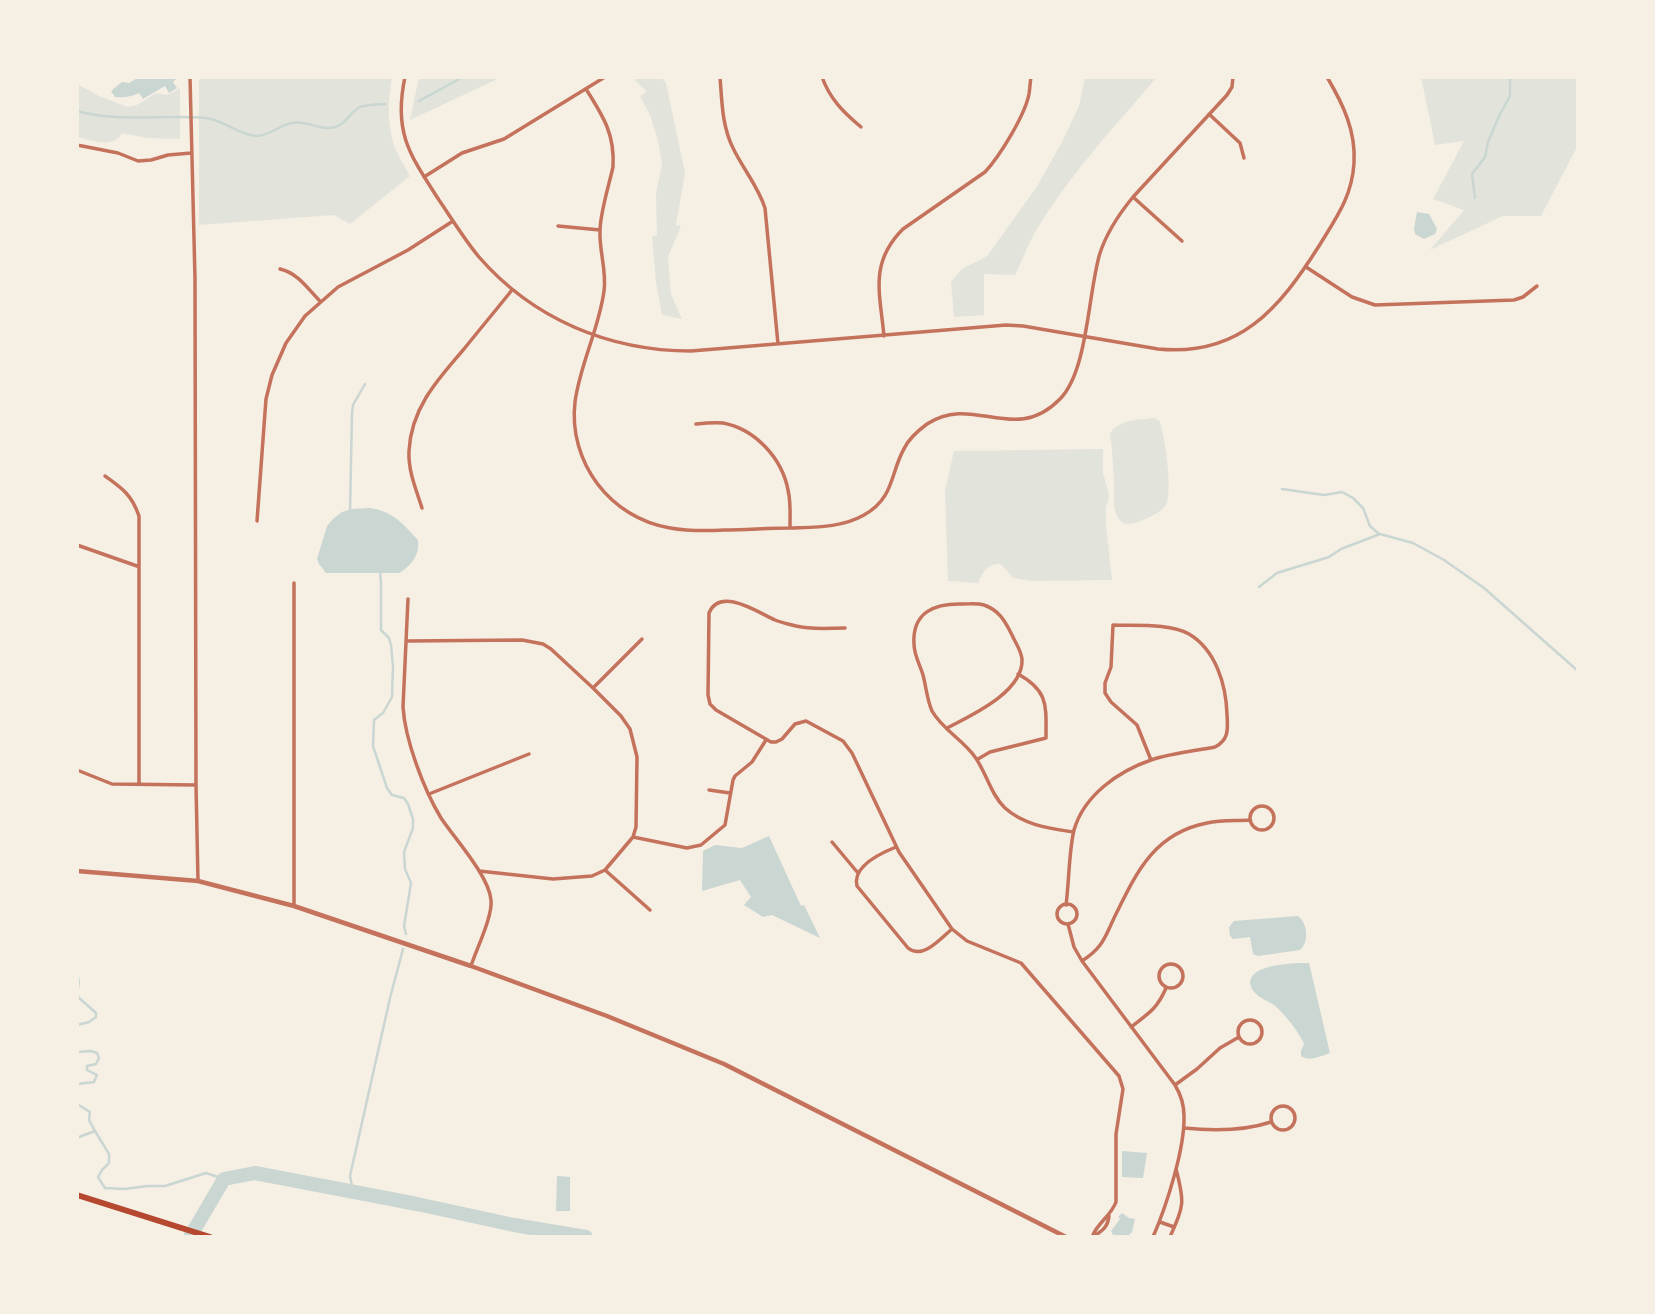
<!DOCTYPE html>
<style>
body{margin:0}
#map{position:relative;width:1655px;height:1314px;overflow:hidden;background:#f6efe4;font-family:"Space Grotesk",sans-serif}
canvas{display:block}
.frame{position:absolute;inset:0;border:79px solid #f6efe4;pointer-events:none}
</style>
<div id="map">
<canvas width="1655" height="1314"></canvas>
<div class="frame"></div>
</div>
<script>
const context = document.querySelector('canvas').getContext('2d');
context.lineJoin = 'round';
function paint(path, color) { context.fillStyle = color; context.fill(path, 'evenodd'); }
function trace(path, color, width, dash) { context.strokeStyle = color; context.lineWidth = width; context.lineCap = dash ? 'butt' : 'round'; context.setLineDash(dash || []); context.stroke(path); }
const green = new Path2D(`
 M199 77H392C388 100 387 123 394 145 398 156 405 166 410 176L350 224 334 215 199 225Z
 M419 77H502L410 120Z
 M632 77H661L666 83 685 173 676 225 681 226 668 257 671 294 682 319 662 315 656 283 652 237 657 235 656 193 662 165 658 141 650 115 640 96 647 92Z
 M1085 77H1157C1116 125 1072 172 1039 226 1029 241 1023 259 1015 275L984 274V315L954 317 951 282 962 269 987 256 1036 188 1061 144 1079 106Z
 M1421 77H1578V145L1541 216H1503L1430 250 1464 210 1433 199 1464 141 1435 145Z
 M77 84 99 96 128 107 137 105 156 93 167 95 180 88V139L146 138 122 133C114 149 91 140 77 137Z
 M1153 418 1159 420C1165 434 1173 492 1166 505 1162 513 1137 524 1128 524 1122 524 1118 519 1116 514 1113 505 1114 496 1114 487 1114 469 1112 451 1110 433 1121 419 1137 420 1153 418Z
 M1103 449V473L1108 490 1109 499 1106 507V525L1112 580 1032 581 1013 578 1001 564C987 563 984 571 978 583L948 581 945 491 954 451Z`);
const water = new Path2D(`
 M139 77H176V79L173 82 177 88 169 93 165 86 143 99 139 93C130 97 125 98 115 97L111 91 122 82 129 83Z
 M1417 212 1429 214 1437 229 1435 234 1424 239 1415 234 1414 229Z
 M370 508C394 512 402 523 418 540 420 555 411 566 399 573H326L319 564 317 559 327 526 333 519 342 512 352 509Z
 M769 836 801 906 804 905 820 938 772 915 763 917 744 905 751 897 740 880 702 891 703 851 715 845 742 848Z
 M1298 916C1308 923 1309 943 1300 950L1258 956 1253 954 1250 937 1233 939 1230 936 1229 927 1234 921Z
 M1297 963H1309L1330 1053C1321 1056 1309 1062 1301 1056V1051L1304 1044C1300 1033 1283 1012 1274 1005 1268 1001 1260 998 1255 993 1252 990 1251 987 1250 983 1250 966 1285 964 1297 963Z
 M1122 1151 1147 1153 1143 1178 1122 1177Z
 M557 1176 570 1177V1211H556Z
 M1122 1213 1129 1218 1135 1219 1132 1232 1127 1237H1114L1111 1231 1120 1219 1118 1217Z`);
const stream = new Path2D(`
 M419 101 463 77
 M77 111C119 123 163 114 206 118 224 120 238 135 256 136 270 136 278 126 291 123 305 120 315 128 328 128 344 128 348 115 358 108 365 104 377 105 385 104
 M1475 198 1472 174 1485 157 1488 142 1500 114 1510 96V81L1511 77
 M1282 489 1324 495 1342 492 1353 498 1363 508 1370 526 1379 534
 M350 511 352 413 353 405 365 384
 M380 572 381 584V630L389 638 391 645 393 666 392 697 383 713 374 720 373 746 387 788 392 795 404 798 408 804 413 819V828L404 852 405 869 411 883 404 926 406 934
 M1259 587 1277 573 1329 557 1341 549 1380 534 1413 543 1444 560 1484 588 1578 671
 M77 973 79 982 77 994
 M77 996 96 1013V1017L89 1022 77 1025
 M77 1052 91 1051 97 1053 99 1058 96 1064 87 1066V1070L97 1075 94 1082 77 1084
 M77 1104 90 1112 89 1120 95 1131
 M77 1136 79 1137 95 1131 109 1154V1163L102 1170 98 1177 105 1188 125 1189 147 1186H165L206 1173 224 1179
 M353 1191 350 1176 390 998 403 949`);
const river = new Path2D(`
 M190 1237 224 1179 255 1173 417 1204 514 1225 586 1237`);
const minor = new Path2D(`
 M190 77 195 279 196 785 198 881
 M405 77C393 133 410 155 439 200 452 219 464 239 479 257 533 319 609 351 691 351L1006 325 1023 326 1158 349C1239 357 1279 309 1319 246 1336 218 1352 197 1354 163 1356 131 1343 104 1327 77
 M720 77C722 102 722 126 733 148 743 169 758 186 765 208L778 344
 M822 77C830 99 843 112 861 127
 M586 89C603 116 615 134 613 167 609 185 600 213 600 231 599 251 607 271 604 291 599 329 580 364 575 402 568 462 610 518 670 528 687 531 706 531 724 530 746 530 768 528 790 528 815 527 841 528 864 515 895 498 890 472 905 447 910 437 919 430 927 424 974 393 1014 446 1060 399 1088 371 1088 292 1100 253 1107 232 1119 214 1133 197L1227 95 1232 87 1233 77
 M1209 114 1240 143 1244 158
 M77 145 118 153 138 161 151 160 168 155 191 153
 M424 177 462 153 504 139 605 77
 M1133 197 1182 241
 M558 226 600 230
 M1306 267 1352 297 1375 305 1514 300 1523 297 1537 286
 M280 269C298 273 308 289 320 301
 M884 336C880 293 869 263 903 229L985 172C1000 156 1025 115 1029 94 1030 88 1030 83 1031 77
 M696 424C705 423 714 422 723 423 755 429 782 458 788 490 791 502 790 515 790 527
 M105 476C122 488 132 495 139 516V784
 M422 508C416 489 408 471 409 451 411 408 438 379 464 349 480 329 496 310 512 290
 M257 521 266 399 272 375 286 343 305 316 338 287 408 250 453 221
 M77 545 137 566
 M294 583V906
 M408 599 403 707C405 740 424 790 441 818 455 839 489 876 491 900 493 916 476 950 471 966
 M845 628C829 628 812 630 796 626 789 624 782 623 775 620 759 613 720 586 709 613L708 695 710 704 716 710 771 742H776L782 739 795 724 806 721 843 741 852 753 899 852 952 929 967 941 1021 963 1119 1076 1123 1089 1116 1134V1202C1111 1216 1097 1223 1092 1237
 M407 641 522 640 543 644 551 649 593 688 621 716 630 729 637 757 636 827 633 837 605 870 592 876 553 879 479 871
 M593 688 642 639
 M947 728C970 716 1024 692 1022 659 1021 650 1015 642 1012 635 1005 621 999 610 984 605 977 603 970 604 963 604 935 603 912 612 914 644 914 655 920 665 923 675 926 686 927 700 932 711 942 729 963 740 975 757 986 772 991 795 1005 808 1024 825 1048 828 1073 832
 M978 759 990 752 1046 738C1046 706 1049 691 1018 674
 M77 770 112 784 196 785
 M709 790 730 793
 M429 794 529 754
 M1250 818a12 12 0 1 1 24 0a12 12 0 1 1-24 0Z
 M633 837 687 848 701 845 725 825 733 780 735 776 752 762 766 740
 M832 842 858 873
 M896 847C881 853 852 866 857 886L908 948C923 960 940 939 952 929
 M605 870 650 910
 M1057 914a10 10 0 1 1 20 0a10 10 0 1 1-20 0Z
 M1066 905C1069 883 1069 850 1074 830 1084 795 1119 771 1151 760 1171 753 1194 751 1215 747 1229 740 1228 729 1227 714 1226 685 1216 650 1189 634 1170 623 1135 626 1113 625L1111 667 1105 683V693L1111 702 1137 725 1151 760
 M1068 924 1074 947 1082 961 1175 1085C1181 1095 1184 1105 1184 1116 1185 1149 1166 1207 1153 1237
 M1082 961C1104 947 1105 936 1116 914 1137 871 1155 833 1207 823 1221 820 1236 821 1250 820
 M1159 976a12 12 0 1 1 24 0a12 12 0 1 1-24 0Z
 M1238 1032a12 12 0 1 1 24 0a12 12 0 1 1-24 0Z
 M1131 1027C1149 1013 1157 1009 1166 988
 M1175 1085 1197 1069 1220 1048 1239 1037
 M1271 1118a12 12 0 1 1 24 0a12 12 0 1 1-24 0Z
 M1184 1128C1213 1131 1244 1131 1271 1122
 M1160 1222 1174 1227
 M1093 1237C1102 1231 1108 1227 1109 1216
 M1170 1237C1184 1205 1185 1203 1176 1169`);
const tertiary = new Path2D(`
 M77 871 198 881 294 906 471 966 607 1016 724 1064 1066 1237`);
const primary = new Path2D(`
 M77 1195 210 1237`);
paint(green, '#e2e4dc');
paint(water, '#c9d6d2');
trace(stream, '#c9d6d2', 2.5);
trace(river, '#c9d6d2', 14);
trace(minor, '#c5725c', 3.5);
trace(tertiary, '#c5725c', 4.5);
trace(primary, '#b5482f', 6);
</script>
